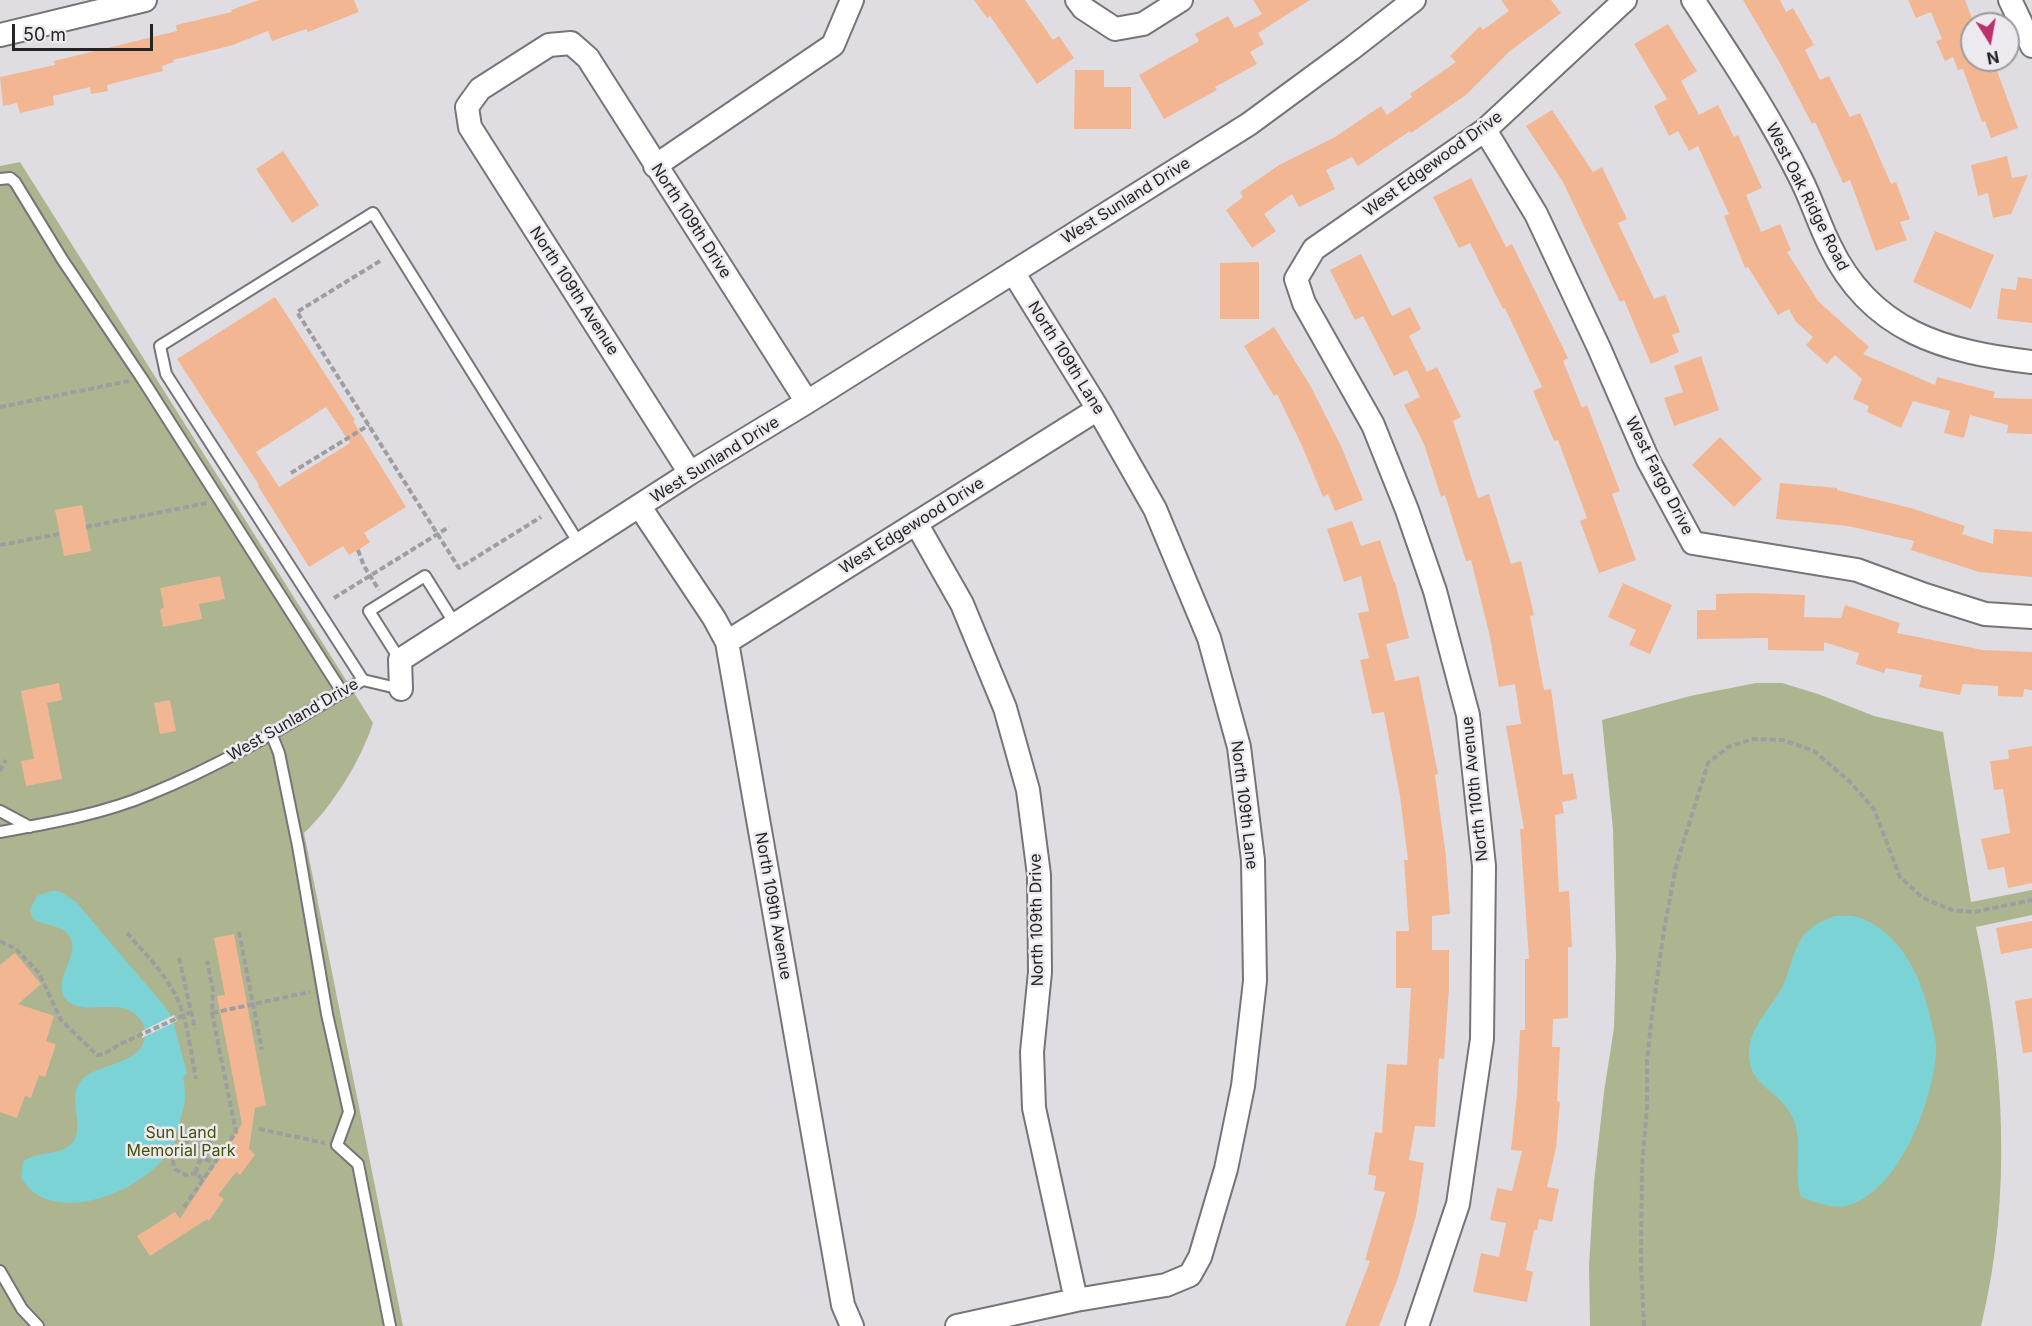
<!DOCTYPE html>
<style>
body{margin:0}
#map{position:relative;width:2032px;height:1326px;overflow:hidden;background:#dfdde1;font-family:Inter,sans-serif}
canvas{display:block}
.north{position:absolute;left:1960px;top:12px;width:60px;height:60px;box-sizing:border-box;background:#eceaef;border:2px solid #9c9a9e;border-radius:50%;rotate:169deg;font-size:16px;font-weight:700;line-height:24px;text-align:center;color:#242325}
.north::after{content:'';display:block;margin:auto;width:21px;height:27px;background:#bb316d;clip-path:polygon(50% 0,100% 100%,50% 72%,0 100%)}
.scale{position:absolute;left:12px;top:24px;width:141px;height:27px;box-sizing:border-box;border:3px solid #242325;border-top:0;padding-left:8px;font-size:18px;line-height:21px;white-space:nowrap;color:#242325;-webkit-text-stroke:4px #eceaef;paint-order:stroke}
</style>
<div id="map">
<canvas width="2032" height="1326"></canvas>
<div class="north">N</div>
<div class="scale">50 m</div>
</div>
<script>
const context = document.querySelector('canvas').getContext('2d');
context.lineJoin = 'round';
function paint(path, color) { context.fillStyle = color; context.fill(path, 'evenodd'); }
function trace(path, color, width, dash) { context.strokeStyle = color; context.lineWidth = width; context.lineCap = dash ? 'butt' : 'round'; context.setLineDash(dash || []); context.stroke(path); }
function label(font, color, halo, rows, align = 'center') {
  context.font = font + ' Inter,sans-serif'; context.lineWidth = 5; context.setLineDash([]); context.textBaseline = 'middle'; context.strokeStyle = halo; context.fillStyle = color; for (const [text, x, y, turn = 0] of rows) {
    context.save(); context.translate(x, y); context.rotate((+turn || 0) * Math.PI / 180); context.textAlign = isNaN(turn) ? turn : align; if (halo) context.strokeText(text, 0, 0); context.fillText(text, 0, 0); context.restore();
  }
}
const green = new Path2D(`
 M20 162 373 723C361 760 333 806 304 833L403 1326H0V166Z
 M1756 683H1782L1818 694 1874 716 1943 732 1971 902 2032 890V915L1976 927C2004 1057 2013 1196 1981 1326H1590L1589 1266 1594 1182 1604 1092 1614 1028 1616 958 1613 829 1602 720 1690 696Z`);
const water = new Path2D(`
 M51 891H59L76 902 166 1008 172 1018 187 1073 183 1078C189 1106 180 1115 174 1142 156 1184 74 1222 33 1192 28 1188 25 1183 21 1178L23 1162C36 1151 55 1156 69 1146 89 1130 65 1100 81 1081 95 1063 142 1066 145 1036 146 1025 142 1020 134 1013 114 999 78 1017 65 998 51 978 85 953 67 933 59 925 43 925 33 919L30 910 37 896Z
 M1835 916C1842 916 1851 915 1858 917 1902 933 1922 978 1931 1021 1933 1031 1937 1042 1936 1052 1933 1100 1900 1190 1849 1205 1833 1210 1816 1202 1801 1197 1792 1170 1805 1142 1792 1116 1780 1090 1749 1087 1749 1054 1748 1027 1775 1005 1785 981 1790 968 1796 944 1804 935 1813 925 1823 920 1835 916Z`);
const pier = new Path2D(`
 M174 1015 177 1021 142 1038V1031Z`);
const building = new Path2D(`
 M259 0H354L359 12 308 32 306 29 272 41 268 31 233 45 173 60 174 62 162 66 163 71 107 85 108 91 91 94 90 87 53 96 54 105 20 113 17 103 3 106 0 77 55 65 54 61 177 31 176 25 232 12 231 10Z
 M974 0H1025L1053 40 1059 36 1074 58 1037 84 990 16 987 18Z
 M1253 0H1310L1258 33 1264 44 1250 52 1257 64 1215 87 1217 90 1164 119 1139 75 1199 41 1195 34 1228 16 1235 28 1262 14Z
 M1501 0H1551L1561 13 1510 51 1466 95 1411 133 1410 131 1358 166 1352 157 1326 170 1335 189 1299 207 1292 194 1264 214 1276 231 1252 248 1226 210 1243 197 1240 192 1279 165 1335 137 1381 106 1387 115 1412 97 1410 94 1456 62 1450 56 1480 26 1483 30 1509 11Z
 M1743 0H1780L1786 12 1793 8 1814 45 1805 50 1820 80 1829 76 1850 117 1860 113 1891 184 1896 182 1910 219 1900 222 1907 240 1876 251 1850 180 1843 183 1815 122 1812 124 1781 65Z
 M1908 0H1965L1972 18V60H1993L2018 128 1991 138 1985 121 1982 122 1963 69 1958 70 1953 57 1945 61 1936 41 1942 39 1931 12 1916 18Z
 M1668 24 1697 71 1681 81 1699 115 1718 105 1734 137 1738 135 1762 188 1746 195 1761 232 1780 224 1791 250 1787 252 1818 301 1869 347 1863 354 1935 385 1937 377 1995 392 1993 398 2032 399V434L2007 433 2008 425 1970 415 1964 438 1944 433 1950 411 1913 401 1901 428 1867 412 1869 406 1853 399 1862 379 1835 355 1827 364 1806 345 1813 337 1796 322 1789 309 1778 315 1748 267 1745 268 1724 216 1729 214 1698 146 1689 151 1678 131 1669 136 1654 106 1667 99 1634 44Z
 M1075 70H1104V87H1131V129H1074Z
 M1552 110 1593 172 1602 167 1627 219 1618 223 1654 299 1665 295 1680 332 1672 335 1679 352 1651 364 1624 300 1620 302 1563 182 1526 126Z
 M283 151 319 205 292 223 256 169Z
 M2007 156 2012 178 2028 175 2011 214 1993 218 1988 193 1978 196 1971 165Z
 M1471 178 1506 247 1512 244 1568 358 1563 361 1582 408 1587 405 1620 491 1612 494 1636 560 1599 573 1580 521 1587 518 1558 440 1554 441 1533 391 1542 387 1505 308 1503 309 1470 243 1459 248 1433 197Z
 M1935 231 1994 255 1971 309 1913 282Z
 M1361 254 1392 316 1410 307 1421 329 1409 336 1427 372 1437 367 1461 417 1453 421 1478 498 1489 494 1511 564 1521 561 1534 615 1530 616 1544 690 1551 689 1563 775 1573 773 1577 799 1562 802 1564 813 1555 815 1559 892 1569 891 1572 947H1568V1018L1553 1019 1552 1047H1560L1557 1101 1560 1102 1556 1148 1547 1187 1559 1189 1552 1222 1539 1219 1537 1230H1534L1526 1270 1533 1272 1527 1302 1473 1292 1481 1253 1499 1257 1506 1223 1490 1220 1497 1188 1512 1191 1522 1151 1511 1150 1517 1094 1520 1030H1525V959H1529L1520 829H1524L1506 726 1521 724 1515 684 1499 687 1490 637 1471 560 1466 561 1445 495 1441 497 1424 444 1404 405 1420 397 1407 370 1394 376 1363 316 1355 320 1330 270Z
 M1259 262V319H1220V263Z
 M2018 277 2032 279V323L1997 319 2001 288 2016 290Z
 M275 297 355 420 353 421 406 507 364 533 370 542 358 550 349 555 343 546 309 567 258 486 259 485 177 359ZM326 407 350 443 279 487 256 452Z
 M1274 327 1311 387 1341 446 1363 500 1335 511 1328 494 1323 497 1303 448 1277 394 1274 396 1244 346Z
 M1701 356 1719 410 1674 426 1664 398 1683 392 1674 366Z
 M1720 437 1762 479 1734 507 1692 465Z
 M1780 483 1837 488V490L1911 508 1965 526 1962 534 1993 544 1994 529 2032 532V577L1979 572 1911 550 1914 541 1848 526 1776 519Z
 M82 505 91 551 64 556 55 510Z
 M1352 521 1361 546 1380 540 1394 582H1395L1409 638 1386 644 1395 681 1419 676 1438 774 1435 775 1446 857 1450 914 1432 916V950H1449V988L1444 1059 1439 1058 1435 1127 1415 1126 1409 1160 1424 1163 1416 1216 1397 1281 1379 1326H1345L1370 1261 1365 1260 1385 1192 1374 1190 1376 1176 1368 1174 1375 1132 1382 1133 1387 1064 1407 1065 1411 988H1396V931H1409L1404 860H1408L1400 796 1384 712 1372 714 1360 660 1369 658 1358 613 1369 611 1361 576 1344 582 1327 529Z
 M220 576 225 599 199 604 202 619 163 627 160 610 164 607 160 588Z
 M1623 583 1672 605 1650 654 1629 645 1636 630 1608 617Z
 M1753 593 1805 595 1804 617 1841 618 1845 605 1900 623 1897 633 1983 650 2032 652V690L2024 689 2023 697 1998 696V686L1963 684 1960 695 1919 687 1922 675 1886 668 1884 673 1856 664 1859 653 1824 642V651L1768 650V638L1697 639V610H1716V594Z
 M59 683 62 700 47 703 62 779 26 786 21 761 34 759 21 691Z
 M170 700 176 731 160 734 154 703Z
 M2032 746V883L2008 888 2004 867 1988 870 1981 839 2010 833 2003 789 1994 790 1990 761 2009 759 2008 750Z
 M2032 921V948L2001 954 1996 928Z
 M234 934 266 1105 255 1108 249 1149 255 1155 240 1175 236 1172 218 1195 224 1199 209 1221 207 1219 150 1256 137 1236 175 1212 180 1219 242 1124 217 996 225 995 214 938Z
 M15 953 41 984 18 1004 54 1016 46 1041 56 1044 45 1077 39 1075 31 1098 25 1096 17 1118 0 1112V965Z
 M2032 998V1052L2023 1053 2015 1001Z`);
const path = new Path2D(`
 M380 261 297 312 459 568 541 517
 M0 407 129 381
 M291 473 369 425
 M86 527 207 503
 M0 545 59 534
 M358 550 364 566 379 590
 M334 598 449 527
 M0 771 6 760
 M239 932 262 1050
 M127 933C148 957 174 982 183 1014 189 1035 192 1058 196 1079
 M0 941 16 949 39 973 61 1020 97 1055 104 1054 120 1044 191 1012
 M179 958 195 1029
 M212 1013 310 992
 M259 1129 325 1143
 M191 1141C192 1134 194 1131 201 1128L208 1131 212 1138 208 1147 204 1150
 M197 1173 186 1175 175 1169C169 1155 177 1141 193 1141L202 1147 206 1159
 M202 1180 196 1171 199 1162 204 1159 214 1162
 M184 1207 236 1132 212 1013 213 990 207 961
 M1644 1326 1641 1265 1642 1166 1647 1107V1061L1652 1014 1664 930 1676 866 1708 763 1728 747 1753 739 1783 740 1814 751 1849 781 1874 809 1900 877 1923 898 1952 910 1974 912 2032 900`);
const lane = new Path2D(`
 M0 179 10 178 15 182 62 259 143 380 342 692
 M400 660 369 611 425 576 455 624
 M363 680 166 374 160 346 373 213 580 545
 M271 733 279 753 298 846 327 1014 349 1112 337 1145 358 1164 390 1326
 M0 811 30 827
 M0 832C50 823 103 814 150 794 225 764 294 721 363 680L401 689
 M0 1271 22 1309 38 1326`);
const street = new Path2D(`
 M1077 0 1083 8 1115 29 1143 24 1181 0
 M1693 0C1731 58 1770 116 1801 179 1812 201 1819 224 1830 246 1871 332 1945 352 2032 362
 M2010 0 2032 46
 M0 35 145 0
 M1485 130 1536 214 1599 348 1648 460 1693 543 1857 570 1925 595 1985 614 2032 617
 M655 166 833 45 852 0
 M690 473 470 127 467 107 480 89 549 45 571 43 588 58 807 402
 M640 507 714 618 727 642 843 1305 852 1326
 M916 523 962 604 1005 708 1028 790 1039 875 1040 972 1032 1052 1034 1108 1076 1300
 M727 642 1098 409
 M401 689 400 660 690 473 807 402 1249 124 1351 49 1414 0
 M957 1326 1076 1300 1166 1285 1190 1275 1200 1257 1226 1169 1243 1086 1255 981 1253 860 1239 747 1209 638 1155 509 1098 409 1013 272
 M1417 1326 1458 1204 1482 1039 1484 866 1468 715 1435 591 1407 510 1373 425 1304 303 1296 279 1314 249 1485 130 1625 0`);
const streetNames = [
 ["West Edgewood Drive",1433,164,-36],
 ["West Oak Ridge Road",1807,197,63],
 ["West Sunland Drive",1126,201,-32],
 ["North 109th Drive",691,221,57],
 ["North 109th Avenue",574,291,57],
 ["North 109th Lane",1066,358,58],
 ["West Sunland Drive",715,460,-32],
 ["West Fargo Drive",1659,476,63],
 ["West Edgewood Drive",912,526,-32],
 ["West Sunland Drive",293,720,-30],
 ["North 110th Avenue",1475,789,-96],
 ["North 109th Lane",1244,805,83],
 ["North 109th Avenue",773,906,80],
 ["North 109th Drive",1037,920,-91]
];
const parkNames = [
 ["Sun Land",181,1133],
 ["Memorial Park",181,1151]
];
paint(green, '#adb590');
paint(water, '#7cd3d6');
paint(pier, '#dfdde1');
paint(building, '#f2b792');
trace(lane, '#767478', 14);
trace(street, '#767478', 26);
trace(path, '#9e9da0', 4, [6, 3]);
trace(lane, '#fff', 10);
trace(street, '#fff', 22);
label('16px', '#242325', '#eceaef', streetNames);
label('16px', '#465107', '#eceaef', parkNames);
</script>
